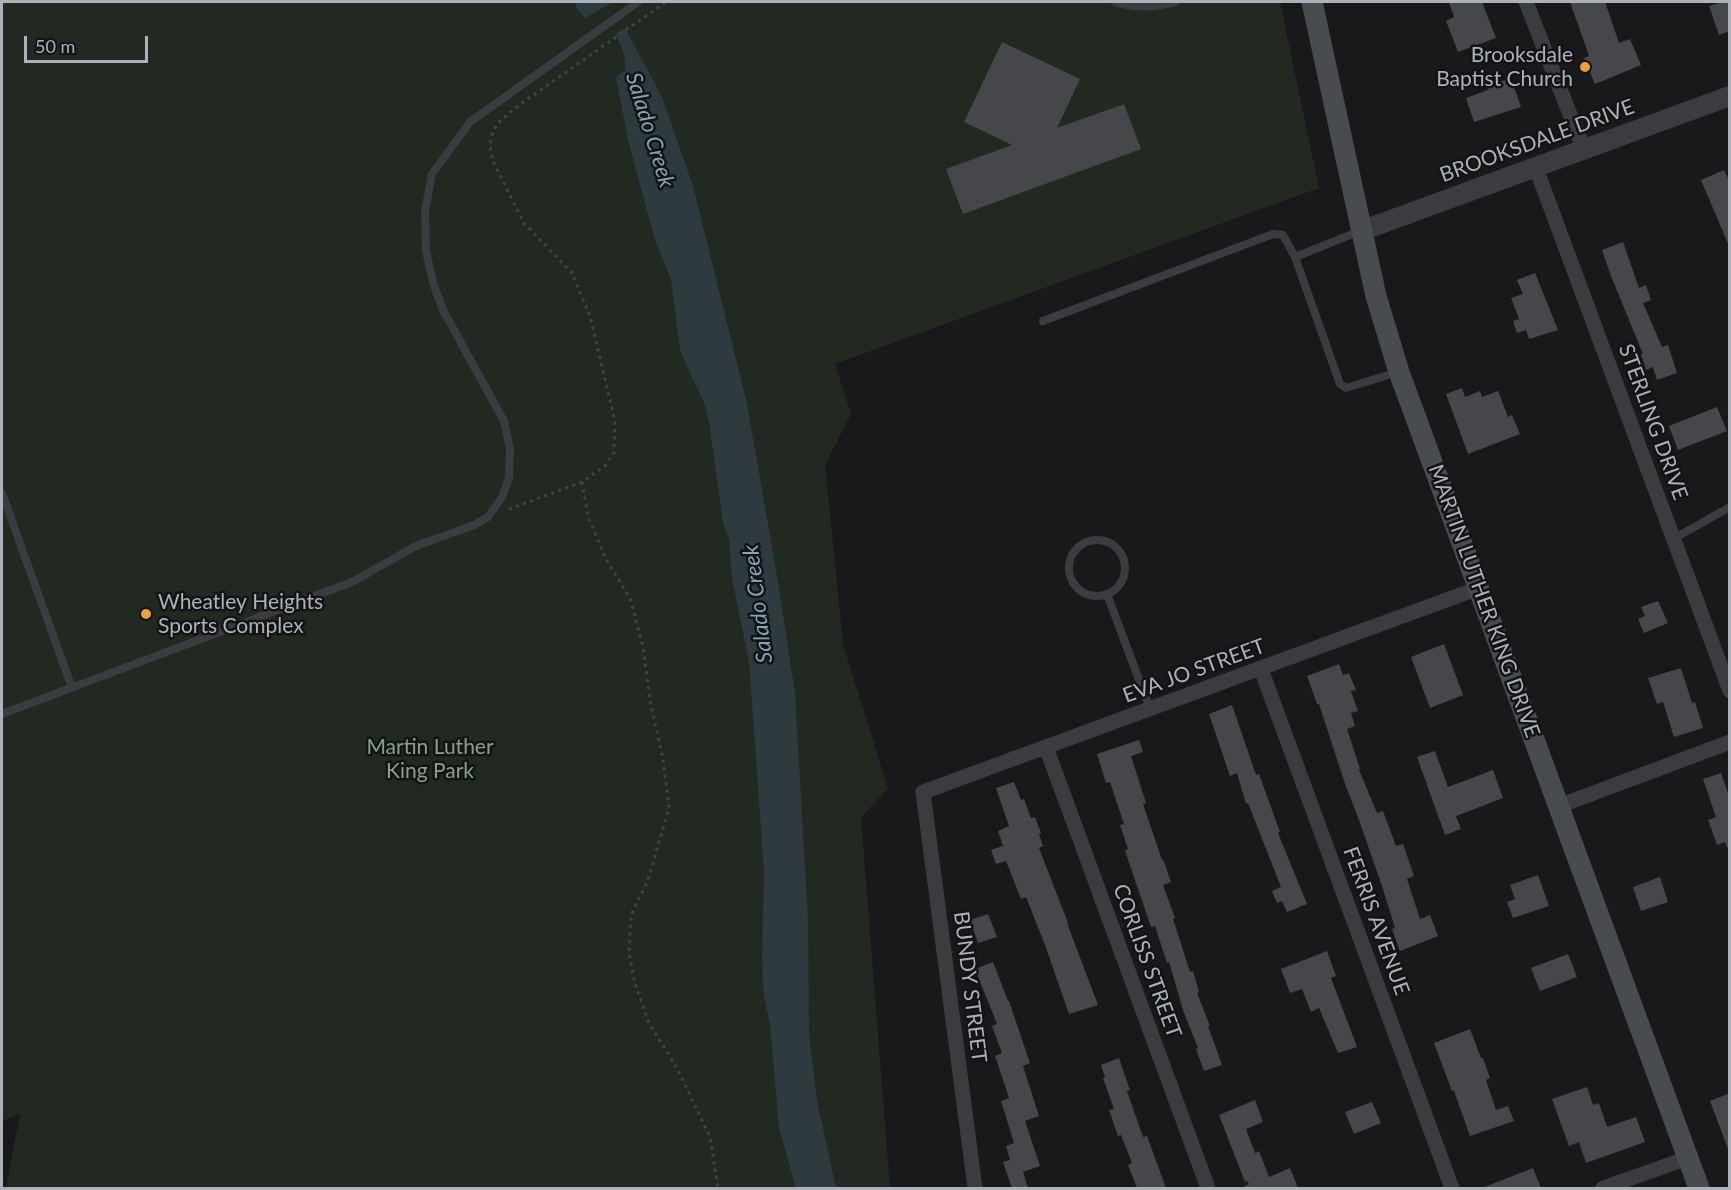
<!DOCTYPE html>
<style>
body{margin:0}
#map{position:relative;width:1731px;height:1190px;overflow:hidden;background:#19191b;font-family:Lato,sans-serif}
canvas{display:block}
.frame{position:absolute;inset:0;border:3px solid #acb2ba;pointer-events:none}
.scale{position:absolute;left:24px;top:36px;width:124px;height:27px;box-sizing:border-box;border:3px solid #acb2ba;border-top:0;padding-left:8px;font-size:18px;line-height:21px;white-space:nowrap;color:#acb2ba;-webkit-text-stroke:4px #141416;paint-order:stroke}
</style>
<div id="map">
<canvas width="1731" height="1190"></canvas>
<div class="frame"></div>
<div class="scale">50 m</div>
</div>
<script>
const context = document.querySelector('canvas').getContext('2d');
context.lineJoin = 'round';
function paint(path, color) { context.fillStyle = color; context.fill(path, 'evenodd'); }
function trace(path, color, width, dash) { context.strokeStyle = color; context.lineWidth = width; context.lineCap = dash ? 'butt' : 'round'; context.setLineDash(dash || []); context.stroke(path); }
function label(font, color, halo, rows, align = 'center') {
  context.font = font + ' Lato,sans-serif'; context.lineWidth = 5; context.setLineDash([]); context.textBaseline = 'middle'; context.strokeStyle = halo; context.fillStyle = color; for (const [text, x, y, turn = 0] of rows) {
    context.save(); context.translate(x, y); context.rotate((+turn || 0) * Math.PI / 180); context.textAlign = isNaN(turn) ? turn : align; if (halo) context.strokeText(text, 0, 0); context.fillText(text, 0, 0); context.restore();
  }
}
const green = new Path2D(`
 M2 2H1280L1319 188 835 364 851 414 825 465 843 644 888 789 861 817 890 1188H6L20 1114 2 1121Z`);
const water = new Path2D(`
 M576 2H613L585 18 576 7Z
 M625 28 662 97 693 186 747 404 778 582 795 693 808 920 809 1034 817 1101 836 1188H796L779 1128 770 1024 764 996 762 961 764 872 749 661 732 579 729 539 723 523 709 421 704 402 687 367 680 349 671 280 655 240 628 140 616 77 625 70C626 55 622 46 615 34Z`);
const building = new Path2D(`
 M1449 2H1482L1496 38 1458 52 1446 21 1454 17Z
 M1570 2H1605L1619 43 1630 39 1641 65 1595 84 1584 58 1589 56Z
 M1723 2H1730V31L1719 35 1709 6Z
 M1002 42 1080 79 1057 128 1124 104 1141 149 963 214 946 169 1012 145 964 122Z
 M1511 78 1521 107 1474 122 1466 98 1488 90 1487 86Z
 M1724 170 1730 182 1729 246 1701 180Z
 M1623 242 1639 288 1646 285 1651 300 1643 303 1662 347 1668 345 1677 373 1657 380 1653 367 1646 370 1641 354H1643L1611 276 1602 250Z
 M1535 273 1558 330 1529 339 1526 330 1517 333 1513 321 1519 319 1511 298 1523 294 1517 280Z
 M1462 388 1465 397 1480 391 1482 397 1498 391 1508 417 1512 415 1520 434 1468 454 1446 394Z
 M1717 407 1727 431 1678 450 1669 426Z
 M1658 601 1668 623 1644 633 1638 619 1645 616 1641 607Z
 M1444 644 1463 695 1430 708 1411 657Z
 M1339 664 1343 675 1349 673 1356 690 1351 691 1358 711 1351 713 1355 726 1347 729 1360 769 1359 770 1377 813 1383 811 1396 846 1403 844 1414 876 1407 879 1420 919 1430 915 1438 936 1400 951 1392 929 1395 928 1382 886 1359 820 1345 784 1319 704H1317L1307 676Z
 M1681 668 1692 703 1695 702 1703 728 1674 737 1663 702 1657 704 1648 678Z
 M1232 705 1256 775 1259 774 1280 832 1278 833 1307 904 1287 912 1282 901 1277 903 1272 891 1281 887 1248 803 1246 804 1237 773 1230 776 1209 714Z
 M1139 740 1143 752 1131 756 1146 803 1143 804 1162 860 1163 859 1171 882 1163 885 1175 918 1173 919 1190 972 1193 971 1199 992 1197 993 1210 1026H1208L1222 1065 1204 1071 1196 1049 1198 1048 1184 1013 1169 962 1167 963 1155 926 1151 927 1125 851 1128 849 1120 825 1124 824 1110 782 1106 783 1097 754Z
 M1435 751 1448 787 1493 770 1503 798 1456 816 1461 829 1445 835 1417 757Z
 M1721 773 1730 799V849H1728L1725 842 1717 845 1708 820 1716 817 1703 779Z
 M1014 782 1021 800 1024 799 1031 818 1035 817 1041 833 1039 834 1043 846 1039 848 1068 923H1067L1098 1005 1069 1014 1045 945 1026 897 1021 899 1006 861 996 864 991 850 1003 846 998 831 1009 826 996 788Z
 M1538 875 1549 906 1513 918 1507 902 1515 899 1510 885Z
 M1660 877 1668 902 1641 911 1633 887Z
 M988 914 997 937 978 943 970 920Z
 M1327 951 1336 976 1331 978 1357 1047 1338 1053 1319 1008 1311 1012 1302 989 1290 993 1281 969Z
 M1568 954 1577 977 1540 991 1531 968Z
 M993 962 1008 1001H1009L1030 1063 1023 1066 1039 1116 1025 1121 1040 1166 1023 1172 1028 1188H1012L1003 1162 1010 1160 1006 1146 1014 1143 1001 1101 1009 1098 995 1056 1002 1053 992 1026 997 1024 975 969Z
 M1470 1029 1481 1058H1483L1490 1078 1486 1080 1496 1110 1508 1106 1514 1121 1470 1136 1454 1091H1452L1434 1043Z
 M1119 1058 1130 1090 1127 1091 1143 1137 1147 1136 1166 1188H1137L1128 1165 1132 1163 1121 1135 1118 1136 1109 1110 1114 1109 1103 1078 1105 1077 1101 1065Z
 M1587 1087 1593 1105 1599 1103 1607 1127 1636 1117 1645 1142 1586 1163 1579 1142 1569 1146 1552 1099Z
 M1730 1093V1149H1728L1710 1101Z
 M1255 1100 1263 1122 1246 1129 1255 1153 1259 1151 1269 1177 1290 1168 1298 1188H1241L1249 1184 1247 1181 1245 1182 1219 1115Z
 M1372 1102 1381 1123 1354 1134 1345 1112Z
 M1533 1168 1541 1188H1482Z`);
const path = new Path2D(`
 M582 482 588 517 607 561 630 598 643 647 651 706 663 758 669 808 648 880 631 915 629 953 635 984 649 1023 678 1070 710 1137 718 1188
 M509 509 582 482 606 465 614 452 615 421 590 316 572 273 524 223 492 159 490 144 493 131 501 120 522 103 666 2`);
const service = new Path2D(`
 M1115 2C1138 9 1153 7 1176 2
 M1295 257 1360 231
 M1043 321 1273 234 1283 235 1295 257 1340 384 1346 388 1398 372
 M2 493 72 688
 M1673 539 1730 507
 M1069 568a28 28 0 1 1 56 0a28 28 0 1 1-56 0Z
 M1107 594 1150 709
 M2 714 352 582 416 546 474 525 488 517 502 497 509 478 510 449 504 421 443 310 433 283 426 251 425 211 432 174 470 122 638 2`);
const minor = new Path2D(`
 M1526 2 1584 150
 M1536 168 1730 691
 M1261 669 1452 1188
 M1046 747 1208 1188
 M1559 806 1730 742
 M975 1188 923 792 1479 588
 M1603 1188 1688 1158`);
const tertiary = new Path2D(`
 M1361 231 1730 96`);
const secondary = new Path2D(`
 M1312 2 1376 296 1399 372 1699 1188`);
const markers = [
 [1585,67,6,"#ed9f3f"],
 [146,614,6,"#ed9f3f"]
];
const poiNames = [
 ["Brooksdale",1573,55],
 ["Baptist Church",1573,79],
 ["Wheatley Heights",158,602,"left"],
 ["Sports Complex",158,626,"left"]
];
const streetNames = [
 ["BROOKSDALE DRIVE",1537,141,-20],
 ["STERLING DRIVE",1653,422,70],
 ["MARTIN LUTHER KING DRIVE",1484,601,70],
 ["EVA JO STREET",1194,671,-20],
 ["FERRIS AVENUE",1376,921,70],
 ["CORLISS STREET",1147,961,70],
 ["BUNDY STREET",970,987,83]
];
const parkNames = [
 ["Martin Luther",430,747],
 ["King Park",430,771]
];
const waterNames = [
 ["Salado Creek",650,130,73],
 ["Salado Creek",758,604,-97]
];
paint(green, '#212921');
paint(water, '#2f3a3f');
paint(building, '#46474b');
trace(path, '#404347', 3, [3, 4.5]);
trace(service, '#3a3c40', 8);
trace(minor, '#3a3c40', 15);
trace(tertiary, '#3a3c40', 20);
trace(secondary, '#484b50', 21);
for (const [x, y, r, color] of markers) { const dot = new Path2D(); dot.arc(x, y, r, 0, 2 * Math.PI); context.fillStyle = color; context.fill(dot); trace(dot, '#141416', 2); }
label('21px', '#acb2ba', '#141416', poiNames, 'right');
label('21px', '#acb2ba', '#141416', streetNames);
label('21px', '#85a483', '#141416', parkNames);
label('italic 22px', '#84a3b4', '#141416', waterNames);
</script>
